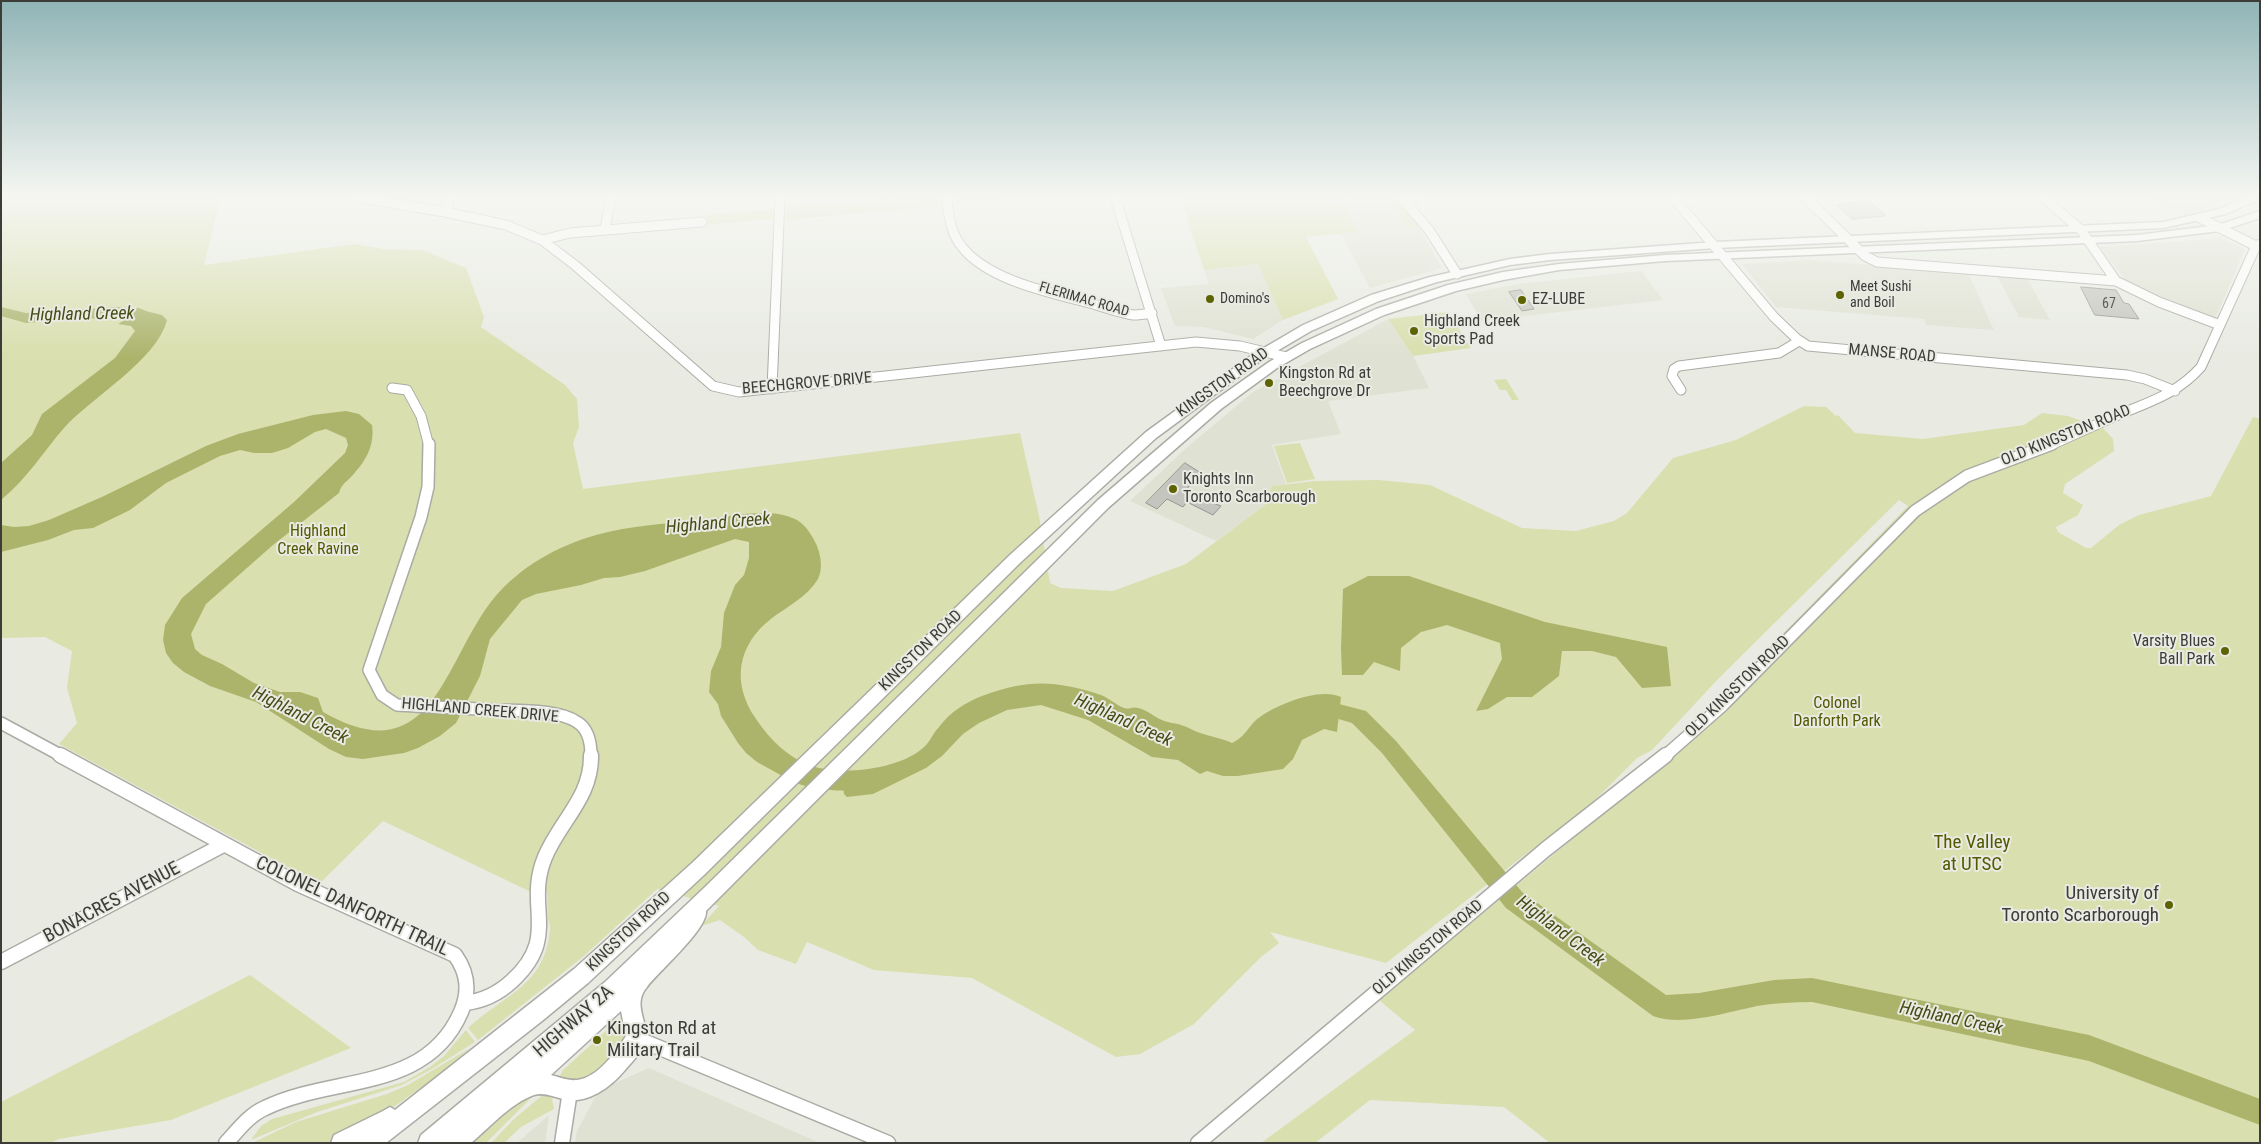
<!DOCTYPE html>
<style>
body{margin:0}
#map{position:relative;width:2261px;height:1144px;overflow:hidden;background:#e9ebe3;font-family:"Roboto Condensed",sans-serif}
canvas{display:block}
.frame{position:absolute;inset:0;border:2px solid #3c3c39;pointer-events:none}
</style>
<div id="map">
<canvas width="2261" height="1144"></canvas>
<div class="frame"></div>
</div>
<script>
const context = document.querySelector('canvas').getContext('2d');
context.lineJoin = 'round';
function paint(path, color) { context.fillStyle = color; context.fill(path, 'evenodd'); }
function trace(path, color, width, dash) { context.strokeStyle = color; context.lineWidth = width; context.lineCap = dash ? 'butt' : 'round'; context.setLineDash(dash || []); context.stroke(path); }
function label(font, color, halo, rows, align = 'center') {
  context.font = font + ' "Roboto Condensed",sans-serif'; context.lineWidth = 4; context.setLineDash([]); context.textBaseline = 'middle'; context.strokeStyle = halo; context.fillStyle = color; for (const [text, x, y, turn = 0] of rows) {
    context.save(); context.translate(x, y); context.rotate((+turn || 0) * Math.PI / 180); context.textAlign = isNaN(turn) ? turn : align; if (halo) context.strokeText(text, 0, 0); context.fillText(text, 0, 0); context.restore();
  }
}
const built = new Path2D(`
 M1358 197H1388L1407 227 1418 226 1442 268 1370 288 1341 234H1348L1341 199Z
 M2146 197H2240L2198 212 2177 216Z
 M2221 238 2245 249 2215 319 2127 282 2100 247Z
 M1811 260 1968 273 1994 330 1926 325 1924 319 1776 307 1742 264Z
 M1258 264 1283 320 1253 339 1204 327 1175 326 1161 288 1209 284 1204 270Z
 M1641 271 1663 300 1482 321 1466 294 1518 284Z
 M1997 276 2027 278 2050 320 2019 317Z
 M1388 319 1413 356 1429 388 1328 401 1341 434 1272 445 1286 484 1272 486 1265 505 1216 541 1130 501 1185 449 1253 392Z
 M649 1068 820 1143H575L577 1131 599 1090Z
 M549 1115 545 1143H517Z`);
const green = new Path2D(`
 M1 197H221L204 265 354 244 384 249 422 250 466 268 484 317 481 327 565 385 577 399 579 427 573 443 583 489 1020 433 1039 516 1050 583 1061 588 1113 591 1186 564 1265 505 1272 486 1315 481 1378 480 1430 485 1522 528 1576 531 1614 521 1627 513 1673 458 1736 440 1804 406 1826 407 1836 416 1838 415 1855 433 1923 439 2024 425 2042 413 2068 416 2104 429 2113 439 2114 451 2065 484 2063 493 2083 505 2078 515 2056 527 2058 532 2086 548H2091L2119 525 2139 515 2211 496 2253 417 2260 419V1143H1550L1504 1107 1370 1100 1315 1143H1261L1415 1030 1379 1000 1624 796 1908 506 1899 500 1719 678 1652 750 1637 758 1594 801 1386 963 1270 932 1279 943 1261 957 1194 1024 1140 1054 1116 1057 972 978 874 970 807 942 796 964 758 950 744 937 720 920 701 926 719 906 657 889 584 956 478 1040 468 1028C505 994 545 986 550 929 551 925 549 923 548 919 547 910 548 900 547 892H531L383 821 319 884 59 744 77 723 67 688 72 651 45 637 1 638Z
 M911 197H943L944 206 786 220V207Z
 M954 197H1031L956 204Z
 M1180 197H1358L1341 199 1358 232 1306 237 1338 299 1283 320 1258 264 1204 270Z
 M1388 197H1396L1420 226 1407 227Z
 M774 209V219L705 225 706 215Z
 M1448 312 1471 348 1413 356 1388 319Z
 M1506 379 1519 400H1512L1506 390H1500L1494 380Z
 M1300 443 1315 479 1287 483 1274 446Z
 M250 975 351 1048 171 1120 59 1139 50 1143H1V1102Z
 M623 1016C624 1022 628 1030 627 1036 625 1051 597 1075 583 1078 575 1081 567 1080 559 1078L563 1070 593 1043 596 1046 603 1039 600 1036Z
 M466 1030 475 1042 432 1069 402 1085 317 1112 251 1140 261 1126 272 1119 404 1082 430 1067 444 1056Z
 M470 1048 436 1077 378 1118 328 1143H252L296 1122 387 1094 408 1085Z
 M545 1093 554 1097 552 1099 554 1109 521 1127 504 1143H491L514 1119Z
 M535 1094 486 1143H467L507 1106Z`);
const water = new Path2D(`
 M141 310 162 315 167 320C157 360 92 397 64 428 43 452 27 479 1 500V463L32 435 42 414 115 358 135 331 131 326 118 324Z
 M346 411 359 414 372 425C375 447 365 462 351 477 345 483 341 485 339 493L273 545 206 604 191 634 195 649 202 655 222 664 254 683 280 692H300L318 698 323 712C433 775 443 661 494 598 520 567 557 546 596 535 631 525 667 524 703 520 731 517 770 506 797 520 806 525 813 537 817 546 821 556 823 569 818 579 808 596 787 607 772 618 737 645 731 683 756 719 772 742 791 761 819 768 849 775 906 768 927 744 931 739 934 732 939 727 949 713 966 702 982 696 1028 679 1055 680 1101 695 1109 698 1116 705 1124 708 1131 710 1131 706 1138 708 1146 709 1154 717 1162 720 1168 723 1175 723 1181 725 1188 727 1194 731 1200 733 1211 737 1222 738 1232 743 1248 735 1248 725 1260 717 1278 704 1320 687 1341 697L1337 732 1324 729 1302 740 1293 759 1283 769 1238 776H1223L1207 771 1200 774 1178 760 1152 757 1088 720 1041 705 1007 710 979 723 963 734 942 756 926 768 873 794 847 797 844 794 843 786 833 780 809 775 786 778 757 762 746 753 738 743 721 716 718 704 709 692 711 671 721 647 724 613 735 585 744 575 749 558V542L735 539 645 571 620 577 604 578 581 585 536 594 522 600 490 639 480 676 456 723 440 736 418 748 404 753 363 759 346 757 329 749 256 702 210 686 184 672 173 663 166 653 163 640 165 625 182 598 294 502 345 453 348 445 346 438 326 429 315 432 288 448 272 453H254L240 450 220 456 166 483 130 510 93 528 74 530 48 540 1 552V525L14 527 29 526 49 520 104 496 206 446 238 434 313 415Z
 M1368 576H1409L1545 622 1667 647 1671 686 1642 688 1616 657 1592 651H1562L1559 676 1532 697H1507L1488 709 1476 711 1502 659 1500 643 1447 625 1421 632 1401 648 1400 671 1374 662 1363 675H1342L1341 649 1343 589Z`);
const river = new Path2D(`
 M1 307 26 313 115 307 139 308 155 315 163 325 160 328H150L145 321 136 317H115L26 323 1 316Z
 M1320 699 1366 711 1396 741 1522 892 1666 995 1699 993 1774 980 1812 978 2089 1035 2260 1099V1125L2089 1061 1812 1002C1793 1002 1776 1003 1757 1006 1728 1012 1682 1027 1653 1016L1506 908 1382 753 1352 723 1332 717 1320 715 1314 717 1307 715 1304 709 1307 703Z
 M782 755C799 761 812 771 830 773 844 774 857 769 870 773L873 780 870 787C845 795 784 790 771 764L774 758Z`);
const building = new Path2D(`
 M1862 201 1871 202 1886 216 1852 219 1837 205Z
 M2081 287 2116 290 2124 303 2129 304 2139 319 2095 315Z
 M1521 290 1534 309 1522 311 1509 292Z
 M1185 463 1201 473 1184 492 1221 506 1213 515 1187 502 1183 507 1167 499 1157 509 1146 503Z`);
const minorFar2 = new Path2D(`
 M355 197 445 212 506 225 542 240 576 266 713 386 739 392 1196 342 1240 346 1286 357
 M946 197C949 214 950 233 962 247 989 281 1052 293 1093 304 1106 308 1120 313 1133 315 1139 315 1146 314 1152 313
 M1115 197 1161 346
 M1401 197 1429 230 1457 274
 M1673 197 1774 317 1797 339 1808 346 2127 375 2145 379 2175 391
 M1805 197 1865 256 1877 262 2116 281
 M2043 197 2081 230 2116 281 2159 302 2220 325
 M1402 198 1419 197
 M445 212 450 197
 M2200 218 2256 246
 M605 229 611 197
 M542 240 570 233 702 222
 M392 388 407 390 421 416 429 446
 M772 389 780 197
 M1681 390 1672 376 1674 369 1679 366 1779 353 1799 341
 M2049 446C2071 436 2093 426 2116 416 2148 402 2176 395 2201 367L2256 246 2260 244`);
const minorFar1 = new Path2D(`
 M429 444 428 487 421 517 369 670 382 695 397 705C429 707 461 708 494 710 517 711 557 709 577 722 589 729 591 743 591 756
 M1 723 62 756
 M1665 756 1723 705 1915 511 1967 476 2052 444`);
const minor = new Path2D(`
 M60 755 298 884 455 955C468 973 470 991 461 1012 426 1093 332 1075 265 1108 249 1115 238 1130 226 1143
 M1 962 223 845
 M465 1003C483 1001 499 993 512 981 561 936 524 907 545 857 560 821 592 797 591 755
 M636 1038 888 1143
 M562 1143 570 1091
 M1198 1143 1546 849 1666 755`);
const major = new Path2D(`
 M2247 197H2260V199L2226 214 2163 228 1715 248 1550 260 1510 265 1437 282 1379 301 1311 331 1260 361 1156 438 1021 562 704 875 588 983 542 1021 386 1143H331L334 1135 383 1111 390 1107 395 1110 574 969 692 863 1011 554 1146 432 1252 355 1303 325 1371 295 1430 277 1510 259 1550 254 1715 242 2163 222 2219 209Z
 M2260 211V218L2220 231 2137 241 1665 261 1559 270 1503 280 1456 291 1384 315 1310 349 1277 368 1221 409 1108 508 706 911C708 929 658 972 647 987 632 1004 648 1022 646 1038 645 1049 632 1062 625 1070 611 1087 587 1105 563 1099 554 1097 544 1092 534 1095 511 1103 490 1127 471 1143H418L421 1135 605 982 705 887 1098 500 1211 403 1269 362 1302 343 1376 309 1448 285 1503 272 1559 264 1665 255 2137 235 2218 225ZM621 1011 626 1036C616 1052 597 1078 577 1080 568 1081 559 1077 551 1075Z`);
const markers = [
 [1840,295,5,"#5d6300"],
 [1210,299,5,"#5d6300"],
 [1522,300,5,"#5d6300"],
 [1414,331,5,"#5d6300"],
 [1269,383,5,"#5d6300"],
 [1173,489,5,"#5d6300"],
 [2225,651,5,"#5d6300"],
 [2169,905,5,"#5d6300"],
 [597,1040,5,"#5d6300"]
];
const farPoinames = [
 ["Meet Sushi",1850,287],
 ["and Boil",1850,303],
 ["Domino's",1220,299]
];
const farStreetnames = [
 ["FLERIMAC ROAD",1084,300,16]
];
const numberNames = [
 ["67",2109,304]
];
const poiNames = [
 ["EZ-LUBE",1532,300],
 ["Highland Creek",1424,322],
 ["Sports Pad",1424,340],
 ["Kingston Rd at",1279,374],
 ["Beechgrove Dr",1279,392],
 ["Knights Inn",1183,480],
 ["Toronto Scarborough",1183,498],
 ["Varsity Blues",2215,642,"right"],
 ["Ball Park",2215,660,"right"]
];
const streetNames = [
 ["MANSE ROAD",1892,354,5],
 ["KINGSTON ROAD",1223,383,-35],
 ["BEECHGROVE DRIVE",807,384,-5],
 ["OLD KINGSTON ROAD",2066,436,-22],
 ["KINGSTON ROAD",921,651,-44],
 ["OLD KINGSTON ROAD",1738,687,-44],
 ["HIGHLAND CREEK DRIVE",480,711,5],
 ["KINGSTON ROAD",629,932,-43],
 ["OLD KINGSTON ROAD",1428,948,-40]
];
const parkNames = [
 ["Highland",318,532],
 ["Creek Ravine",318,550],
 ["Colonel",1837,704],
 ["Danforth Park",1837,722]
];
const waterNames = [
 ["Highland Creek",82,315,-1],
 ["Highland Creek",718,524,-5],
 ["Highland Creek",300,716,27],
 ["Highland Creek",1123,721,24],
 ["Highland Creek",1560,932,37],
 ["Highland Creek",1951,1019,12]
];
const nearParknames = [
 ["The Valley",1972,843],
 ["at UTSC",1972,865]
];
const nearPoinames = [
 ["University of",2159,894],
 ["Toronto Scarborough",2159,916],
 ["Kingston Rd at",607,1029,"left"],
 ["Military Trail",607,1051,"left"]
];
const nearStreetnames = [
 ["BONACRES AVENUE",112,903,-28],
 ["COLONEL DANFORTH TRAIL",352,907,25],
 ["HIGHWAY 2A",574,1022,-41]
];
paint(built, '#dfe1d2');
paint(green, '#d9dfae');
paint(water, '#acb46c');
paint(river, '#acb46c');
paint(building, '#c4c5be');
trace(building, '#95968f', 1);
trace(minorFar2, '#aaaba4', 11);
trace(minorFar1, '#aaaba4', 14);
trace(minor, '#aaaba4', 17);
trace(major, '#aaaba4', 3);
trace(minorFar2, '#fff', 9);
trace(minorFar1, '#fff', 11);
trace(minor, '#fff', 14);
paint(major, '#fff');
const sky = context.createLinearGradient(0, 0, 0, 357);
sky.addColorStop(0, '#90b4b6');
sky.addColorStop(0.55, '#f5f6f2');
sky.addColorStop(1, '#f5f6f200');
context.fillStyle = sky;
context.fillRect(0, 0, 2261, 357);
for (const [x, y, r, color] of markers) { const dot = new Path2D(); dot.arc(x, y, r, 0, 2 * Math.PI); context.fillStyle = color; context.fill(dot); trace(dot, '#e9ebe3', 2); }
label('14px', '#3c3c39', '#e9ebe3', farPoinames, 'left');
label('14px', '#3c3c39', '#e9ebe3', farStreetnames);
label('14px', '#5e5e5a', null, numberNames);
label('16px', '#3c3c39', '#e9ebe3', poiNames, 'left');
label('16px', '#3c3c39', '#e9ebe3', streetNames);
label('16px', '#545900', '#e9ebe3', parkNames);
label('italic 18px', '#474b15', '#e9ebe3', waterNames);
label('19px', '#545900', '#e9ebe3', nearParknames);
label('19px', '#3c3c39', '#e9ebe3', nearPoinames, 'right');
label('19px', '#3c3c39', '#e9ebe3', nearStreetnames);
</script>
